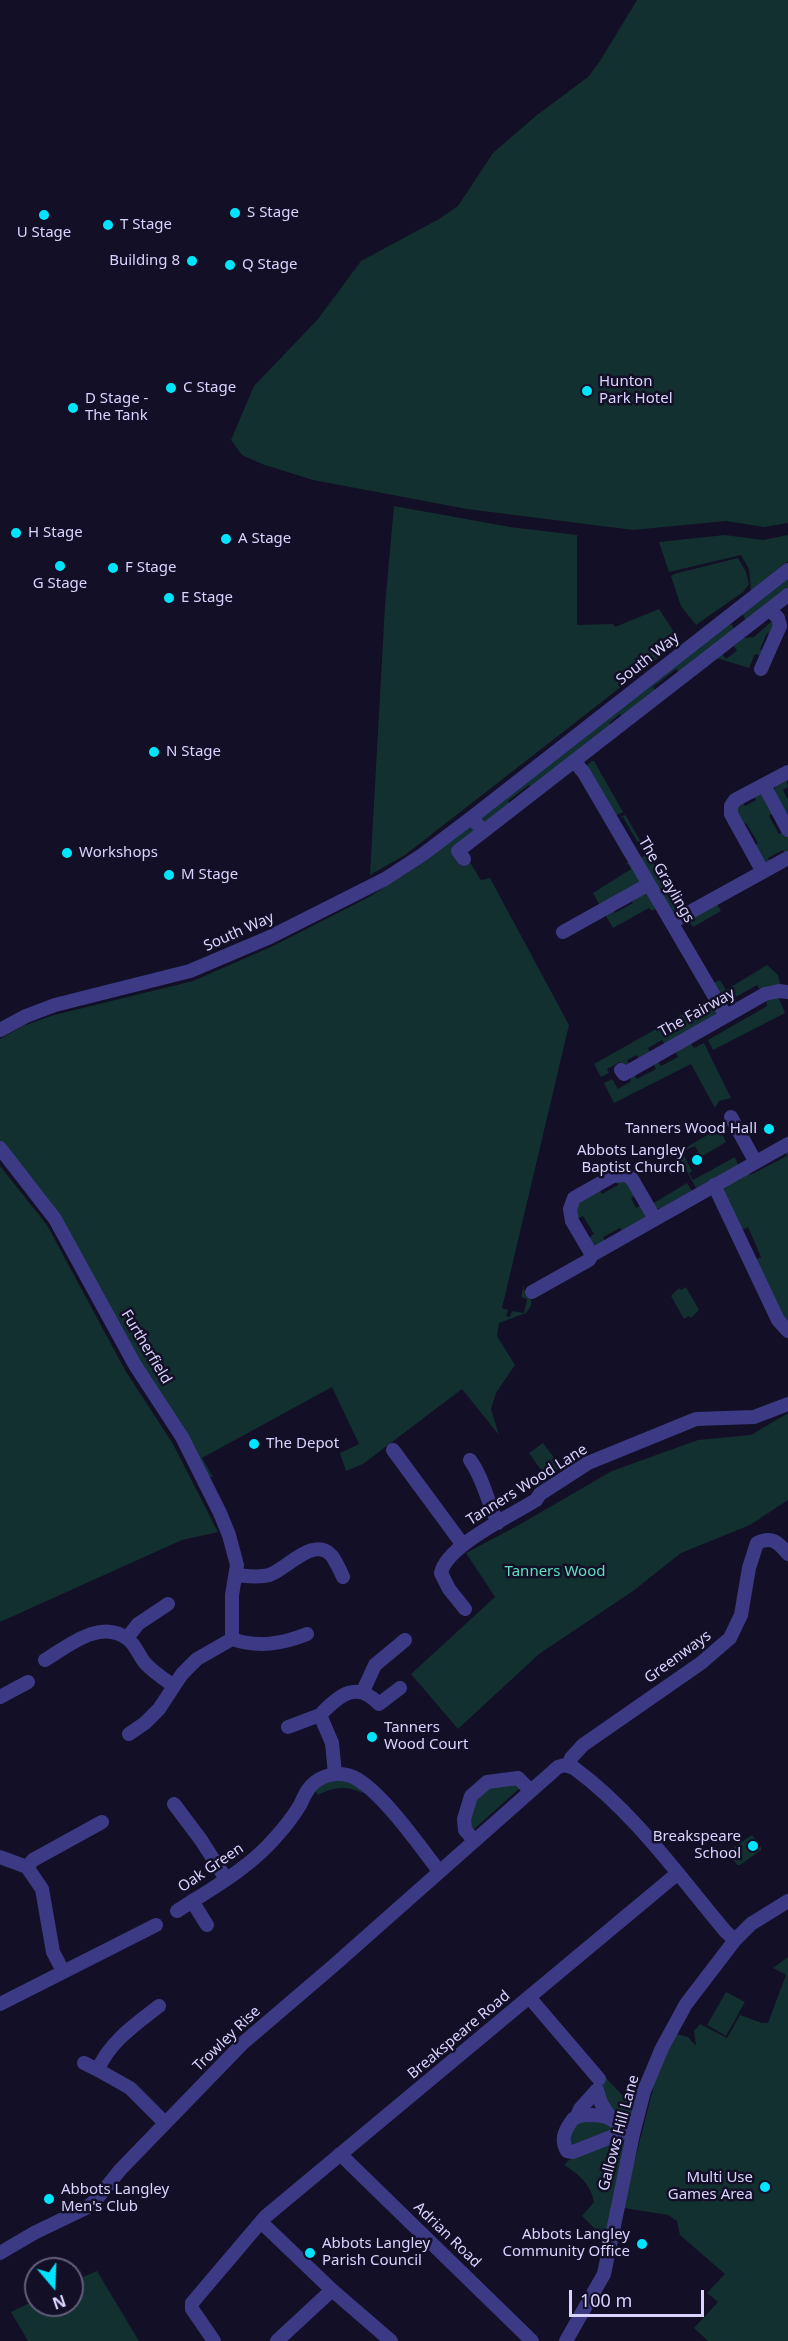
<!DOCTYPE html>
<style>
body{margin:0}
#map{position:relative;width:788px;height:2341px;overflow:hidden;background:#130f26;font-family:"Noto Sans",sans-serif}
canvas{display:block}
.north{position:absolute;left:24px;top:2257px;width:60px;height:60px;box-sizing:border-box;background:#130f26;border:2px solid #625e7d;border-radius:50%;rotate:161deg;font-size:16px;font-weight:700;line-height:24px;text-align:center;color:#d9d4ff}
.north::after{content:'';display:block;margin:auto;width:21px;height:27px;background:#00e5ff;clip-path:polygon(50% 0,100% 100%,50% 72%,0 100%)}
.scale{position:absolute;left:569px;top:2290px;width:135px;height:27px;box-sizing:border-box;border:3px solid #d9d4ff;border-top:0;padding-left:8px;font-size:18px;line-height:21px;white-space:nowrap;color:#d9d4ff;-webkit-text-stroke:4px #130f26;paint-order:stroke}
</style>
<div id="map">
<canvas width="788" height="2341"></canvas>
<div class="north">N</div>
<div class="scale">100 m</div>
</div>
<script>
const context = document.querySelector('canvas').getContext('2d');
context.lineJoin = 'round';
function paint(path, color) { context.fillStyle = color; context.fill(path, 'evenodd'); }
function trace(path, color, width, dash) { context.strokeStyle = color; context.lineWidth = width; context.lineCap = dash ? 'butt' : 'round'; context.setLineDash(dash || []); context.stroke(path); }
function label(font, color, halo, rows, align = 'center') {
  context.font = font + ' "Noto Sans",sans-serif'; context.lineWidth = 5; context.setLineDash([]); context.textBaseline = 'middle'; context.strokeStyle = halo; context.fillStyle = color; for (const [text, x, y, turn = 0] of rows) {
    context.save(); context.translate(x, y); context.rotate((+turn || 0) * Math.PI / 180); context.textAlign = isNaN(turn) ? turn : align; if (halo) context.strokeText(text, 0, 0); context.fillText(text, 0, 0); context.restore();
  }
}
const green = new Path2D(`
 M637 0H788V523L764 527 726 521 633 530 467 509 313 480 262 464 242 455 231 440 254 386 318 319 361 261 439 219 458 206 493 153 537 115 588 77 600 61Z
 M394 506 510 527 577 535V625L613 624 615 627 659 609 680 641 405 855 370 875 385 606Z
 M725 535 763 540 788 535V561L751 591 749 569 741 555 669 572 659 542Z
 M738 558 746 572 749 584 743 592 696 625 681 606 671 576 674 574Z
 M788 577V589L749 619H745L742 614Z
 M774 619 773 635 767 633 760 649 765 652 762 656 755 654 749 668 717 658 722 654 726 659 737 651 734 646 743 638 754 637Z
 M729 624 732 625 735 631 681 675 676 669 653 687 657 693 624 719 620 714 609 723 612 728 533 790 529 785 508 801 511 807 486 824 481 820V817Z
 M592 761H594L623 812 615 816 586 766Z
 M786 778 788 787 783 790 788 800V819L774 790 777 784Z
 M760 793 775 812 769 816 779 834 786 830 788 834V855L786 856 783 850 768 858 771 864 762 862 752 847 758 843 746 823 740 826 735 808 741 800 745 806 756 800 753 794Z
 M624 815 626 816 682 913 671 914 639 859 645 855 623 817 617 820Z
 M469 826 474 828V834L451 851 461 866 469 861 481 880 490 878 569 1025 502 1308 508 1310 506 1316 510 1317 512 1311 524 1313 527 1299 521 1297 524 1284V1290L528 1298 531 1299V1306L526 1313 499 1323 497 1336 515 1365 496 1393 491 1409 499 1435 462 1389 363 1464 346 1471 340 1453 359 1444 332 1387 202 1458 213 1477H206L0 1142V1039L23 1026 54 1015 193 981 273 946 369 897 425 861Z
 M630 861 640 881 639 884 600 906 593 893 631 869 628 864 624 865Z
 M638 893H647L657 908 652 911 649 908 613 928 604 913 612 908 615 913 633 903 630 898Z
 M717 904 721 911 693 927 689 921 691 919Z
 M767 965 778 975 781 988 761 991 757 985 734 998 738 1004C723 1007 719 995 711 984L720 980 726 990Z
 M778 996 785 1013 713 1050 708 1040 767 1006 766 999Z
 M711 998 717 1015 666 1046 662 1040 648 1048 651 1055 640 1061 637 1055 627 1060 630 1067H625L620 1062 607 1069 609 1073 601 1077 594 1064Z
 M689 1040 694 1048 704 1043 731 1098 719 1101 715 1108 691 1064 614 1103 604 1083 612 1079 618 1089 630 1082 633 1072 637 1079 656 1069 652 1061 656 1059 661 1066 678 1057 674 1048Z
 M719 1128 726 1142 701 1157 695 1146 682 1152 692 1171 689 1173 693 1180 735 1157 738 1165 696 1188 677 1153Z
 M788 1149V1325L754 1261 761 1257 748 1227 740 1231 724 1197 723 1187 747 1170 750 1175 787 1156 785 1150Z
 M0 1166 47 1225 125 1370 173 1444 218 1532 182 1540 0 1622Z
 M624 1178 637 1194 631 1198 636 1208 643 1204 647 1218 624 1234 620 1228 603 1237 606 1244 596 1246 587 1239 594 1234 583 1216 576 1219 577 1202 599 1188 602 1194 618 1185 615 1179Z
 M687 1183 692 1191 660 1209 655 1208 652 1204Z
 M686 1287 699 1310 691 1318 689 1316 684 1319 671 1296 679 1288 681 1290Z
 M788 1413V1500L750 1525 681 1553 633 1591 539 1654 458 1729 411 1674 495 1597 466 1553 517 1526 612 1471 698 1440 751 1435Z
 M543 1443 561 1467 546 1477 529 1453Z
 M346 1779 364 1791 362 1793C348 1785 332 1787 318 1795L314 1789 321 1782Z
 M516 1782 521 1787 472 1831 469 1827 474 1797 489 1786Z
 M752 1835 761 1847V1850L740 1865H737L728 1851Z
 M788 1957V2341H708L694 2328 718 2302 707 2293 725 2274 680 2235 677 2221 668 2215 624 2208 625 2198 658 2070 676 2034 688 2037 696 2046 694 2031 700 2024 727 2038 740 2015 762 2023H768L786 1975 773 1968Z
 M726 1992 745 2002 726 2036 707 2025Z
 M648 2067 629 2125 612 2114 599 2084 606 2078 626 2099 638 2085Z
 M587 2118 619 2126 573 2149 566 2135 570 2127Z
 M629 2135 607 2236 601 2235 582 2216 594 2202C591 2185 579 2174 564 2165L571 2158Z
 M97 2271 139 2341H28L11 2312 36 2300V2305H72V2282Z`);
const minor = new Path2D(`
 M761 669 780 626 778 618 770 610
 M575 762 584 773 726 1016
 M764 785 788 830
 M471 818 484 831 788 595
 M464 859 458 851 484 831
 M763 872 731 814V806L735 800 788 772
 M672 922 788 858
 M563 932 649 884
 M0 1030 26 1016 55 1005 190 971 270 937 385 879 422 855 471 818 788 570
 M621 1070 624 1074 765 994 779 991 788 992
 M731 1117 755 1161
 M0 1148 55 1219 135 1365 182 1437 220 1513 229 1535 237 1565 232 1595V1639L197 1659 182 1674 159 1709 145 1723 129 1734
 M714 1185 778 1320 788 1331
 M655 1219 632 1179 626 1175 613 1176 574 1198 570 1209 572 1221 592 1255 788 1144
 M532 1292 589 1260 592 1255
 M393 1450 463 1545
 M470 1460C484 1479 487 1502 498 1523
 M236 1575C247 1576 259 1578 269 1575 287 1569 314 1535 332 1556 336 1562 340 1570 343 1577
 M465 1609 449 1589 441 1573C446 1546 512 1515 536 1500L540 1494 588 1463 696 1419 754 1417 788 1404
 M127 1638 138 1624 168 1604
 M232 1639C258 1648 282 1644 307 1634
 M45 1660C68 1646 102 1617 129 1640 136 1646 139 1656 145 1663 153 1672 164 1679 174 1686
 M363 1691 375 1665 405 1640
 M0 1697 28 1682
 M288 1727 320 1715
 M569 1766 571 1758 583 1745 701 1663 730 1638 741 1615 749 1568 757 1543C772 1536 778 1542 788 1554
 M335 1774 332 1743 320 1715C339 1695 357 1680 379 1704L400 1688
 M174 1804 201 1840 226 1879
 M474 1840 465 1830 464 1819 471 1796 487 1782 518 1778 530 1790
 M0 1857 27 1867 42 1889 53 1952 63 1971
 M27 1867 33 1860 102 1822
 M192 1901 207 1925
 M177 1911C211 1889 248 1869 275 1838 284 1828 293 1817 300 1805 304 1797 307 1788 315 1782 327 1773 344 1771 357 1779 384 1795 419 1845 439 1871
 M529 1997 599 2079
 M0 2004 156 1925
 M159 2006C137 2023 108 2043 98 2070L130 2088 165 2123
 M84 2063 98 2070
 M577 2116 580 2109 597 2090 601 2103 610 2117
 M626 2131 573 2152 567 2151C560 2139 565 2130 573 2119 579 2115 584 2115 591 2115 614 2115 616 2125 633 2134
 M340 2154 532 2341
 M261 2222 332 2290 391 2341
 M0 2253 34 2233 86 2208 96 2200 120 2170 243 2043 332 1967 558 1767 565 1765 574 1768C635 1813 678 1875 726 1932L735 1940
 M214 2341 192 2309V2303L265 2217 678 1873
 M277 2341 332 2290
 M566 2341 604 2274 633 2134 644 2091 662 2048 686 2004 735 1940 751 1924 788 1901`);
const markers = [
 [235,213,6,"#00e5ff"],
 [44,215,6,"#00e5ff"],
 [108,225,6,"#00e5ff"],
 [192,261,6,"#00e5ff"],
 [230,265,6,"#00e5ff"],
 [171,388,6,"#00e5ff"],
 [587,391,6,"#00e5ff"],
 [73,408,6,"#00e5ff"],
 [16,533,6,"#00e5ff"],
 [226,539,6,"#00e5ff"],
 [60,566,6,"#00e5ff"],
 [113,568,6,"#00e5ff"],
 [169,598,6,"#00e5ff"],
 [154,752,6,"#00e5ff"],
 [67,853,6,"#00e5ff"],
 [169,875,6,"#00e5ff"],
 [769,1129,6,"#00e5ff"],
 [697,1160,6,"#00e5ff"],
 [254,1444,6,"#00e5ff"],
 [372,1737,6,"#00e5ff"],
 [753,1846,6,"#00e5ff"],
 [765,2187,6,"#00e5ff"],
 [49,2199,6,"#00e5ff"],
 [642,2244,6,"#00e5ff"],
 [310,2253,6,"#00e5ff"]
];
const poiNames = [
 ["S Stage",247,213],
 ["T Stage",120,225],
 ["U Stage",44,233,"center"],
 ["Building 8",180,261,"right"],
 ["Q Stage",242,265],
 ["Hunton",599,382],
 ["Park Hotel",599,399],
 ["C Stage",183,388],
 ["D Stage -",85,399],
 ["The Tank",85,416],
 ["H Stage",28,533],
 ["A Stage",238,539],
 ["F Stage",125,568],
 ["G Stage",60,584,"center"],
 ["E Stage",181,598],
 ["N Stage",166,752],
 ["Workshops",79,853],
 ["M Stage",181,875],
 ["Tanners Wood Hall",757,1129,"right"],
 ["Abbots Langley",685,1151,"right"],
 ["Baptist Church",685,1168,"right"],
 ["The Depot",266,1444],
 ["Tanners",384,1728],
 ["Wood Court",384,1745],
 ["Breakspeare",741,1837,"right"],
 ["School",741,1854,"right"],
 ["Multi Use",753,2178,"right"],
 ["Games Area",753,2195,"right"],
 ["Abbots Langley",61,2190],
 ["Men's Club",61,2207],
 ["Abbots Langley",630,2235,"right"],
 ["Community Office",630,2252,"right"],
 ["Abbots Langley",322,2244],
 ["Parish Council",322,2261]
];
const streetNames = [
 ["South Way",648,659,-38],
 ["The Graylings",666,880,60],
 ["South Way",239,932,-24],
 ["The Fairway",697,1013,-29],
 ["Furtherfield",146,1347,59],
 ["Tanners Wood Lane",527,1485,-32],
 ["Greenways",678,1657,-36],
 ["Oak Green",211,1868,-34],
 ["Breakspeare Road",459,2035,-40],
 ["Trowley Rise",227,2039,-44],
 ["Gallows Hill Lane",619,2133,-75],
 ["Adrian Road",447,2235,44]
];
const parkNames = [
 ["Tanners Wood",555,1572]
];
paint(green, '#12302f');
trace(minor, '#3d3a85', 14);
for (const [x, y, r, color] of markers) { const dot = new Path2D(); dot.arc(x, y, r, 0, 2 * Math.PI); context.fillStyle = color; context.fill(dot); trace(dot, '#130f26', 2); }
label('15px', '#d9d4ff', '#130f26', poiNames, 'left');
label('15px', '#d9d4ff', '#130f26', streetNames);
label('15px', '#5fe0c0', '#130f26', parkNames);
</script>
